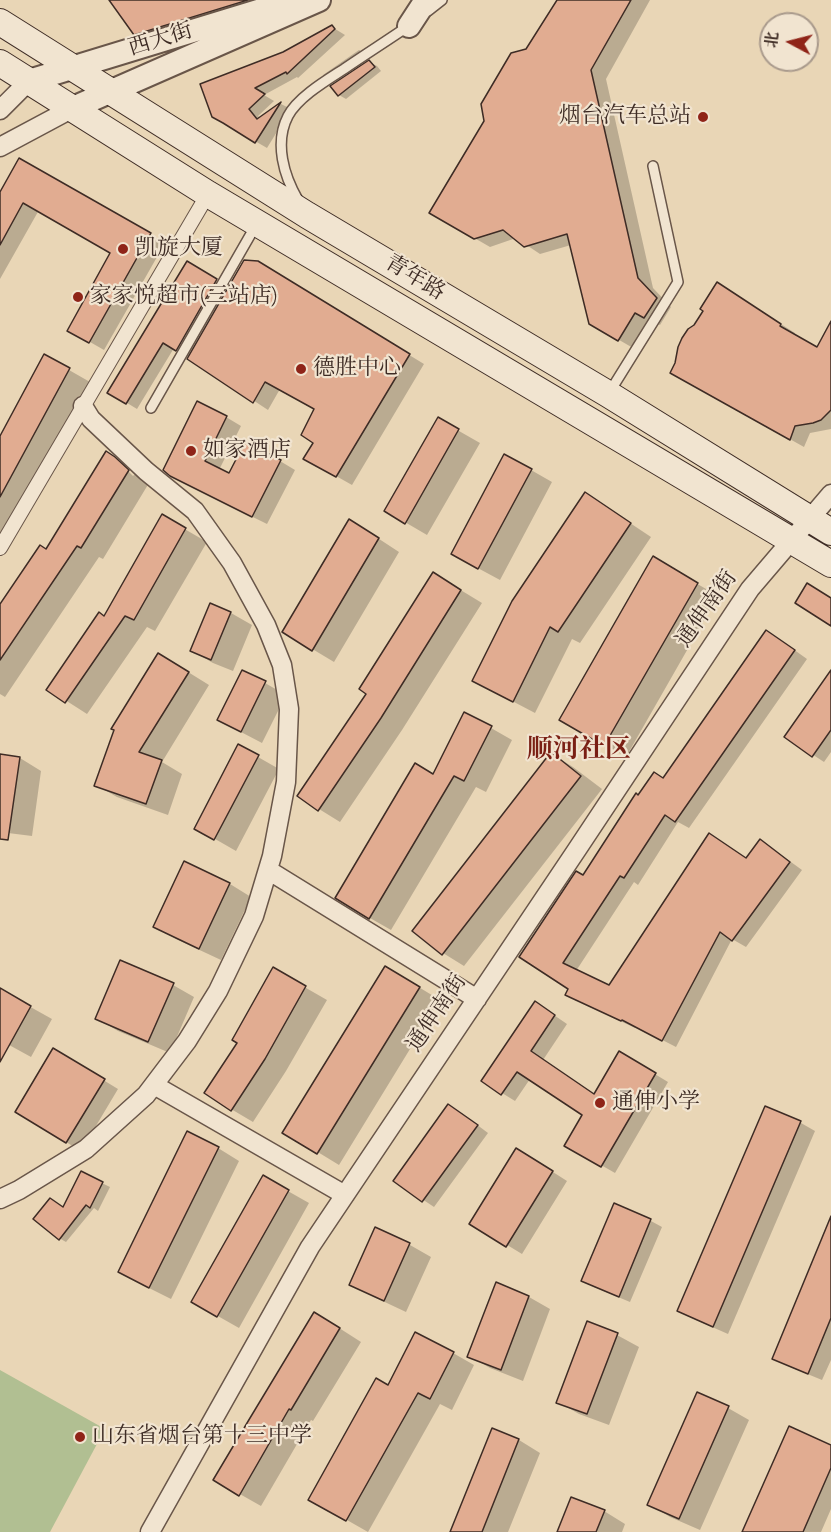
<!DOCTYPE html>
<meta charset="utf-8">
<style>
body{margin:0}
#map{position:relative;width:831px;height:1532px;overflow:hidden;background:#e9d6b6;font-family:"IM FELL English","Noto Serif SC",serif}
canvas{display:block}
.north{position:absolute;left:759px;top:12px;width:60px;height:60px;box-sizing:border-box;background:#f1e4d0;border:2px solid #a99a8c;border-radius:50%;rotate:277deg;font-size:16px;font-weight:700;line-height:24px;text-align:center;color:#3e2c25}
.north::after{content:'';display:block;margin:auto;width:21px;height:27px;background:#8f2418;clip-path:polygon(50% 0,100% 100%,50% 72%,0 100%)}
</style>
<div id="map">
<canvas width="831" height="1532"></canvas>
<div class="north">北</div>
</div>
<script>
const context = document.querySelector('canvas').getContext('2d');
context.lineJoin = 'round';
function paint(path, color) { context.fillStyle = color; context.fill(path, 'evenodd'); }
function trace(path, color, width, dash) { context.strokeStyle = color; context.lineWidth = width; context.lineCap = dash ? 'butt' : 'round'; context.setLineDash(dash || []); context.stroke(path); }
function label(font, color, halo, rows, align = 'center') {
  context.font = font + ' "IM FELL English","Noto Serif SC",serif'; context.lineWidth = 4.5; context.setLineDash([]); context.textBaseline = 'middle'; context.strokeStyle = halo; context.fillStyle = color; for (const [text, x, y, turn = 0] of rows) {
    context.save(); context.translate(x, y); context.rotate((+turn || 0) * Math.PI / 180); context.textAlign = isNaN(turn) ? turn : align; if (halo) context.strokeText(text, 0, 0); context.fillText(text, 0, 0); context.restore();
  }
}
const green = new Path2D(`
 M0 1370 105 1429 50 1532H0Z`);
const shadow = new Path2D(`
 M111 0H289L150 42 135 34Z
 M559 0H650L606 79 653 288 671 307 660 325 650 320 633 348 590 323 571 245 540 254 516 238 490 247 431 213 527 50Z
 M332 27 345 35 298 78 297 77 264 95 274 101 258 116 260 118 281 104 291 109 267 148 224 123 284 53Z
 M359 50 367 54 330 78 323 75Z
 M369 62 377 66 381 71 346 99 339 95 332 86Z
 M20 161 165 243 104 350 69 330 112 253 39 210 0 279V195Z
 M187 263 230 289 273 272 424 364 352 485 306 459 315 443V409L280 389 268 410 174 348 137 409 109 392Z
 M731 292 795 333 793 335 817 349 831 324V429L810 433 804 447 672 373Z
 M69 370 90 382 0 551V439Z
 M226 417 241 426 219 470 230 475 280 461 295 470 267 524 186 484Z
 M438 419 480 443 427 535 386 511Z
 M106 453 127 466 149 483 103 559 99 557 5 697 0 694V607L47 551ZM125 464 135 474 133 476 125 468Z
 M531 470 552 482 500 580 474 566Z
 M606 507 651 537 580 643 572 639 535 713 474 681Z
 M162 516 207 542 155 631 147 627 87 714 48 689 105 617Z
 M370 533 399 552 334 662 284 632Z
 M653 558 718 596 626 757 561 719Z
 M454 586 482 603 402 730 340 822 319 809Z
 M211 605 231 613 252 625 233 671 213 663 192 651Z
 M779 639 807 659 689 828 678 822 638 885 634 882 576 971 609 987 747 859 760 841 773 849 802 870 746 947 732 939 676 1047 635 1026V1028L580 1002 570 989 521 956 584 877 638 797 664 779Z
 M180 667 209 685 162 762 182 774 168 815 117 797 96 785Z
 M831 672V752L824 762 786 737Z
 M265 683 286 695 262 743 218 720Z
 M491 728 512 740 486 792 476 787 391 930 370 918 434 776Z
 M552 754 573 767 602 789 464 966 443 953Z
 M0 756 20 758 41 771 32 836 0 832Z
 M258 757 279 769 236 851 196 828Z
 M185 863 230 884 251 897 221 960 176 939 155 927Z
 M273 969 327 1000 286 1071 253 1122 231 1109 239 1043Z
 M407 980 440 1000 339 1165 285 1132Z
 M173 985 194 997 170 1053 118 1031 96 1018Z
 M0 990 52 1019 31 1057 0 1040Z
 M548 1011 567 1024 543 1060 596 1095 620 1053 668 1082 615 1173 566 1145 584 1115 530 1079 515 1101 502 1093Z
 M54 1050 118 1089 81 1151 66 1142Z
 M766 1108 801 1123 815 1131 728 1334 694 1319 679 1310Z
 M460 1112 488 1133 434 1207 395 1181Z
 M218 1148 239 1161 171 1299 141 1284Z
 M531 1158 567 1181 522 1254 471 1223Z
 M81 1173 110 1187 98 1211 94 1208 66 1242 59 1238 64 1208Z
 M263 1177 309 1203 239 1328 193 1302Z
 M614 1205 651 1221 662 1227 630 1302 594 1287 583 1280Z
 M831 1220V1360L822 1380 788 1366 774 1358Z
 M376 1229 410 1245 431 1257 406 1312 372 1296 351 1284Z
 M496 1284 529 1297 550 1309 523 1381 490 1368 469 1356Z
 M587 1323 617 1335 639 1347 609 1425 579 1414 558 1402Z
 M336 1326 361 1342 313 1421 311 1420 261 1506 215 1480Z
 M453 1353 474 1365 452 1410 440 1404 368 1532 310 1499 389 1387Z
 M728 1408 749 1420 700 1530 670 1517 649 1504Z
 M493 1430 519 1440 540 1453 508 1532H451Z
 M831 1447V1509L821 1532H743Z
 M604 1511 625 1524 622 1532H559Z`);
const building = new Path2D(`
 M109 0H248L134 35Z
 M557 0H631L591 70 638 278 657 298 644 318 635 313 618 341 589 324 567 234 524 247 503 230 474 239 429 213 484 121 481 104 511 53 526 49Z
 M332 25 335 29 287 74 286 72 255 88 265 94 249 109 257 119 281 102 255 143 223 123 212 117 200 84 283 52Z
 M369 60 375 67 338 96 330 86Z
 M19 158 151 233 89 343 67 331 110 253 23 203 0 245V192Z
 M244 260 258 261 410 354 336 477 303 459 313 443 301 435 314 409 265 382 253 403 187 359Z
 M187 261 217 279 176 351 163 343 126 404 107 393Z
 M717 282 781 324 780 326 817 347 831 321V410L821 420 813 423 795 426 790 440 670 373 675 363 678 347 682 338 688 329 694 325 703 311 700 309Z
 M44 354 70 368 0 497V436Z
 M197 401 227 416 205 461 229 473 245 442 281 460 252 517 170 476 163 470Z
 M438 417 459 429 405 524 384 511Z
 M106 451 115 457 129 470 81 548 77 546 0 660V604L40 545 46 549Z
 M504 454 532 469 478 569 451 554Z
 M585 492 631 523 558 632 550 627 513 702 472 681 512 601Z
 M162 514 186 528 134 620 125 616 65 703 46 690 99 612 104 616Z
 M349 519 379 538 312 651 282 632Z
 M653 556 698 583 604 746 559 720Z
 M433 572 461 590 381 718 318 811 297 796 366 694 359 689Z
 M807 583 831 598V626L795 603Z
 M210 603 231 612 211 660 190 651Z
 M766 630 795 650 675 822 665 815 624 878 620 876 563 963 609 985 709 833 746 858 760 839 790 862 732 941 720 932 662 1041 622 1020 621 1021 565 995 568 989 519 957 576 871 583 875 636 793 638 795 654 772 663 778Z
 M158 653 189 672 139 752 162 760 146 804 94 786 114 730 111 729Z
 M242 670 266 681 241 732 217 720Z
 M831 670V730L812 757 784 737Z
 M464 712 492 726 464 781 454 776 369 919 335 898 415 763 433 774Z
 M238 744 259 755 214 840 194 829Z
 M551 752 581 776 442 955 412 931Z
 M0 754 20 757 8 840 0 839Z
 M184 861 230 883 199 949 153 927Z
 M120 960 174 983 148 1042 95 1019Z
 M385 966 420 987 317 1154 282 1133Z
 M273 967 306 986 265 1059 231 1111 204 1093 237 1043 232 1040Z
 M0 988 31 1006 0 1062Z
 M535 1001 555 1015 531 1051 594 1094 619 1051 656 1073 601 1167 564 1146 582 1115 517 1072 501 1095 481 1081Z
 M53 1048 105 1079 66 1143 15 1112Z
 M448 1104 478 1125 422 1202 393 1181Z
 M765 1106 801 1121 713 1327 677 1311Z
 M187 1131 219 1147 149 1288 118 1272Z
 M516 1148 553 1171 506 1247 469 1224Z
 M81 1171 103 1182 90 1208 86 1205 59 1240 33 1219 50 1198 63 1207Z
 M263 1175 289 1190 217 1317 191 1302Z
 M614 1203 651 1219 619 1297 581 1281Z
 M831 1216V1318L808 1374 772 1359Z
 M375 1227 410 1243 384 1301 349 1285Z
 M496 1282 529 1296 501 1370 467 1357Z
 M314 1312 340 1328 291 1410 289 1409 239 1496 213 1480 250 1418Z
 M587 1321 618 1333 587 1414 556 1403Z
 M415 1332 454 1352 430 1399 418 1393 346 1521 308 1500 376 1378 388 1385Z
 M697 1392 729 1406 679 1519 647 1505Z
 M789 1426 831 1445V1468L803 1532H742Z
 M492 1428 519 1439 482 1532H450Z
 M571 1497 605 1510 596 1532H557Z`);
const service = new Path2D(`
 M428 11 442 0
 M298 200C284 176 274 143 288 116 298 97 327 80 344 69 366 54 388 40 410 25
 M609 393 678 282 653 166
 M151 408 256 225`);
const pedestrian = new Path2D(`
 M0 548 208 194`);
const minor = new Path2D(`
 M0 110 29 81
 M0 147 73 108
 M268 870 477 999
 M154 1085 345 1195
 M0 1199 19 1190 86 1149 146 1095 187 1041 218 991 254 916 272 856 286 782 289 709 282 665 266 625 232 563 195 511 146 471 91 419 83 406
 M150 1532 310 1247 576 851 750 589 831 494`);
const tertiary = new Path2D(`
 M409 26 426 0
 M29 81 294 0
 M73 108 319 0`);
const secondary = new Path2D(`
 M0 22 307 215 608 394 831 532
 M0 63 208 194 831 564`);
const markers = [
 [703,117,6,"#8f2418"],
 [123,249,6,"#8f2418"],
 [78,297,6,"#8f2418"],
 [301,369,6,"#8f2418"],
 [191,451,6,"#8f2418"],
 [600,1103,6,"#8f2418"],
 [80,1437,6,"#8f2418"]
];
const streetNames = [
 ["西大街",161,41,-17],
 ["青年路",414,279,31],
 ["通伸南街",708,610,-55],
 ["通伸南街",438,1014,-56]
];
const poiNames = [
 ["烟台汽车总站",691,117,"right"],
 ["凯旋大厦",135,249],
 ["家家悦超市(三站店)",90,297],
 ["德胜中心",313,369],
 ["如家酒店",203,451],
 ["通伸小学",612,1103],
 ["山东省烟台第十三中学",92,1437]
];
const quarterNames = [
 ["顺河社区",579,752]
];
paint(green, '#b1bf92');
paint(shadow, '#0003');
paint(building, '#e1ac91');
trace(building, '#3e2c25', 1.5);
trace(service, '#695649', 12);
trace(pedestrian, '#695649', 16);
trace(minor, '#695649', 21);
trace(tertiary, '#695649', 26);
trace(secondary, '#3e2c25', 28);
trace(service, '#f1e4d0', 9);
trace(pedestrian, '#f1e4d0', 14);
trace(minor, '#f1e4d0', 18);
trace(tertiary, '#f1e4d0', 22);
trace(secondary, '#f1e4d0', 26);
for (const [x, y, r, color] of markers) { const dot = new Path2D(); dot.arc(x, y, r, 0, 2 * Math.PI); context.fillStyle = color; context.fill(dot); trace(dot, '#f1e4d0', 2); }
label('22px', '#3e2c25', '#f1e4d0', streetNames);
label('22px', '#3e2c25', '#f1e4d0', poiNames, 'left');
label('bold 26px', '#7a1f14', '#f1e4d0', quarterNames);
</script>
